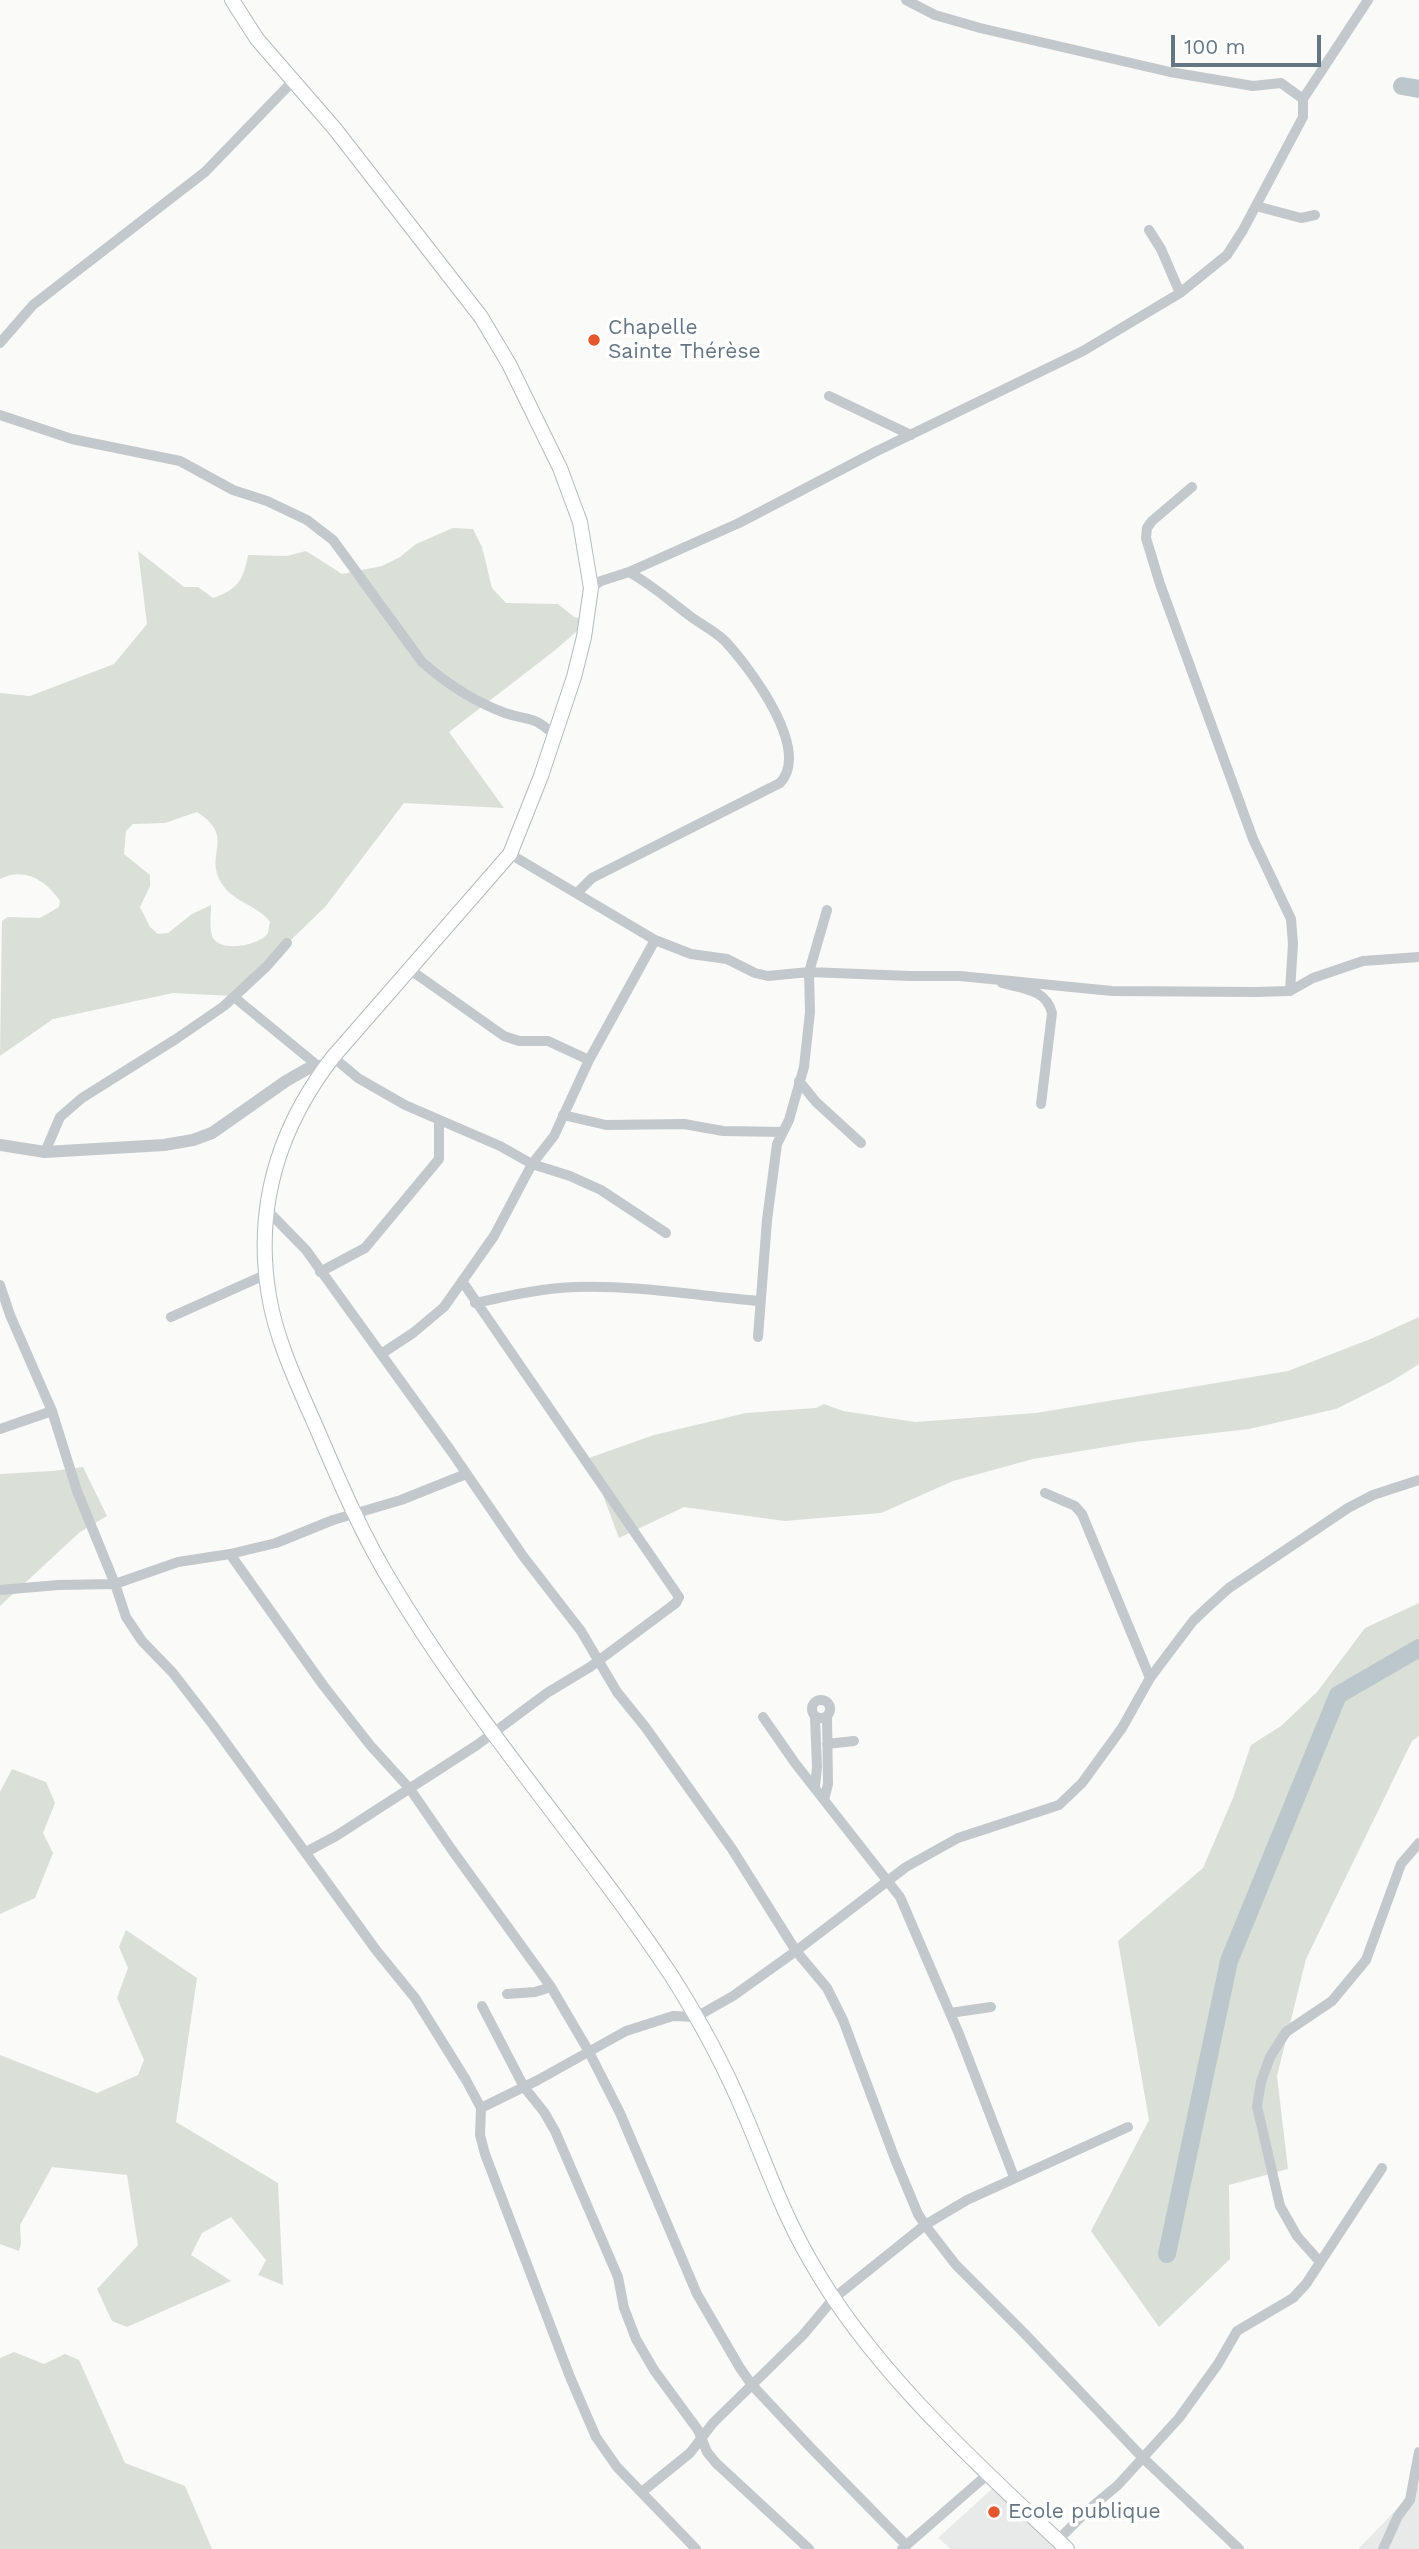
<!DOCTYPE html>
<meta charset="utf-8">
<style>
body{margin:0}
#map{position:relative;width:1419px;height:2549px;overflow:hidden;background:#fafaf8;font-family:"Work Sans",sans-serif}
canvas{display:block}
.scale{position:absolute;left:1171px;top:35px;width:150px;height:32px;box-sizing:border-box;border:4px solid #657683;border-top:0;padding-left:9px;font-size:21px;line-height:24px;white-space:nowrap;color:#657683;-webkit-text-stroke:5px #fff;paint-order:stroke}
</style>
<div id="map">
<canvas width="1419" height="2549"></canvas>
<div class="scale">100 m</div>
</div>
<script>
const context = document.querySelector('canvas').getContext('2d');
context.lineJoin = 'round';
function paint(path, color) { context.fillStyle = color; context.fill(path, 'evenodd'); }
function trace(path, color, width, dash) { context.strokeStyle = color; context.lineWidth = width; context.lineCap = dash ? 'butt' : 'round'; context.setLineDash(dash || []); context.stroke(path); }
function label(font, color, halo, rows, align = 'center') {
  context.font = font + ' "Work Sans",sans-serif'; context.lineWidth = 7; context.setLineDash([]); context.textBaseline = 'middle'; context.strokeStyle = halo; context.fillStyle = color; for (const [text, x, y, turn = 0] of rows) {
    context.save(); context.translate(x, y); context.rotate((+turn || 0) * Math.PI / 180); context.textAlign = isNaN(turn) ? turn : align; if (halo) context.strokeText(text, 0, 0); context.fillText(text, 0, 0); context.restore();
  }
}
const built = new Path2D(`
 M995 2486 1059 2549H951L938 2538Z
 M1419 2486V2549H1358L1370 2537Z`);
const green = new Path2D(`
 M453 528 473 529 482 547 492 588 506 603 558 604 574 617 590 620 554 651 449 732 504 808 404 803 325 907 233 996 173 993 53 1019 0 1056 2 921 8 917 40 918 59 907 60 901C47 881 24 866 0 879V693L30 696 114 664 147 624 138 551 184 587H198L213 598C238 589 243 581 248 555L287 556 306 551 342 574 382 566 400 557 416 544ZM197 812C237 838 203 853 222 884 234 903 258 905 270 922 270 922 268 932 268 933 260 945 222 953 213 938 209 931 211 915 211 905L192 914 168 933 158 934 150 927 140 907 150 886V875L124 854 126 831 133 824 165 823Z
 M1419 1317V1364L1392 1381 1336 1409 1249 1429 1135 1442 1033 1459 953 1481 881 1513 784 1521 684 1507 619 1538 589 1458 654 1435 746 1413 816 1408 824 1404 843 1411 915 1422 1036 1413 1288 1371 1373 1338Z
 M83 1467 107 1516 80 1532 0 1606V1474L52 1471Z
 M1419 1603V1736L1412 1741 1306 1959 1277 2076 1288 2169 1229 2185 1230 2259 1159 2327 1091 2231 1149 2120 1118 1941 1203 1868 1233 1798 1251 1745 1281 1726 1317 1692 1365 1628Z
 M12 1769 46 1782 55 1803 43 1833 53 1853 35 1898 0 1914V1792Z
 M126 1930 197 1978 176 2122 278 2183 283 2285 258 2275 266 2260 231 2217 202 2233 191 2255 231 2281 127 2327 112 2321 97 2289 138 2245 127 2175 52 2167 20 2225 21 2244 19 2251 0 2244V2055L97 2093 138 2075 144 2060 117 1998 128 1968 119 1947Z
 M14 2352 44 2364 65 2354 79 2360 125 2463 185 2486 212 2549H0V2358Z`);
const river = new Path2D(`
 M1402 86 1419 89
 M1167 2254 1229 1961 1338 1695 1419 1648`);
const minor = new Path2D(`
 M906 0 935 15 980 28 1170 72 1253 86 1281 83 1303 99
 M1256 206 1301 218 1315 215
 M1149 230 1161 249 1180 293
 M0 343 33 305 205 172 294 80
 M829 396 911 435
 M0 415 72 439 180 461 233 490 267 501 307 520 333 540 422 662C446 683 475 702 505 713 528 721 533 715 553 734
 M1192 487 1152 521 1147 528 1146 538 1160 584 1253 839 1291 919 1293 944 1290 991
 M591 588 601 581 629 572 739 523 875 452 1083 351 1180 293 1227 255 1243 230 1303 117V99L1368 0
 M510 854 655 940 691 954 727 959 755 973 768 976 809 972 910 976H960L1112 991 1255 992 1290 991 1313 978 1363 961 1419 957
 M577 893 592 878 780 783C812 749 749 667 725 641 714 630 698 623 686 613 665 597 652 585 629 572
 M409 969 504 1036 519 1041H548L589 1060
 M1002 983C1024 989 1046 989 1052 1013L1041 1104
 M234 997 318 1066
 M333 1057 358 1078 405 1105 500 1146 532 1164 570 1176 601 1190 666 1233
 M799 1081 816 1102 861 1143
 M563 1115 606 1125 684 1124 723 1131 783 1132
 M45 1152 60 1117 82 1098 176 1039 224 1006 267 966 287 943
 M267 1210 306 1250 451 1451 523 1556 581 1631 617 1692 646 1728 732 1849 796 1951 827 1988 843 2020 895 2159 918 2214 925 2225 956 2265 1025 2334 1142 2457 1239 2549
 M320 1272 365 1248 439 1159V1120
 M0 1285 10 1315 52 1411 77 1491 115 1584 58 1585 0 1590
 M475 1303C508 1296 543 1288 576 1287 637 1285 699 1296 759 1301
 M171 1317 267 1274
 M758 1337 767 1220 777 1144 789 1120 804 1067 810 1012 809 972 827 910
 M381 1354 413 1333 444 1307 494 1236 532 1164 554 1136 589 1060 655 940
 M0 1429 52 1411
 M466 1474 401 1500 333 1520 276 1543 230 1554 178 1562 115 1584 126 1617 142 1641 173 1673 213 1725 376 1950 415 1998 466 2080 481 2108 538 2080 626 2031 673 2016 696 2017 733 1996 796 1951 906 1867 958 1838 1059 1805 1082 1783 1122 1728 1150 1678 1193 1621 1210 1605 1229 1588 1348 1508 1373 1495 1419 1480
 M1045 1493 1075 1506 1082 1514 1150 1678
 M230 1554 323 1685 370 1745 410 1789 452 1850 551 1987 588 2050 620 2113 697 2294 740 2368 752 2385 811 2448 906 2545
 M812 1709a9 9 0 1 1 18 0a9 9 0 1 1-18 0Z
 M763 1717 795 1763 900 1897 959 2034 1014 2177
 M815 1717 817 1767 815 1787
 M827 1744 854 1741
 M824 1800 828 1784 827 1716
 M306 1852 336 1836 477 1745 547 1693 590 1667 676 1603 679 1597 462 1281
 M507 1994 535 1992 551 1987
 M482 2006 524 2087 544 2112 555 2131 618 2277 624 2308 636 2339 654 2370 698 2430 707 2452 716 2463 809 2549
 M950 2013 991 2007
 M481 2108 480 2135 485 2154 570 2377 596 2437 617 2467 696 2549
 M1320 2262 1297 2236 1280 2206 1257 2106 1261 2082 1270 2057 1286 2032 1332 2001 1366 1960 1401 1864 1419 1843
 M643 2491 690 2453 713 2423 803 2335 834 2298 925 2225 967 2200 1128 2127
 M1058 2540 1087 2511 1118 2485 1179 2418 1218 2364 1237 2331 1293 2298 1306 2284 1382 2168
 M902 2549 987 2475
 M1383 2549 1398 2516 1410 2500 1419 2452`);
const tertiary = new Path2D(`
 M0 1145 45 1152 164 1145 193 1140 212 1133 286 1081 307 1069 328 1064`);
const secondary = new Path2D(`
 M232 0 257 39 335 129 481 317 509 364 560 468 580 522 591 588 584 637 574 677 541 776 510 854 333 1057C279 1127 254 1207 269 1296 276 1340 299 1388 317 1429 340 1483 363 1537 394 1587 476 1724 583 1843 671 1975 699 2019 725 2067 745 2115 766 2164 783 2214 810 2260 871 2369 977 2464 1067 2549`);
const markers = [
 [594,340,7,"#e4572e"],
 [994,2512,7,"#e4572e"]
];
const poiNames = [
 ["Chapelle",608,328],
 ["Sainte Thérèse",608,352],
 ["Ecole publique",1008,2512]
];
paint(built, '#e8e9e9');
paint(green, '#dadfd7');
trace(river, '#bbc7cb', 18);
trace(secondary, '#b3babf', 16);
trace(minor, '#c3c8cc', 10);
trace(tertiary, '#c3c8cc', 12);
trace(secondary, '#fff', 14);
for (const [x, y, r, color] of markers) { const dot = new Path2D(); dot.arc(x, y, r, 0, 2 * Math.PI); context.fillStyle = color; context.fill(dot); trace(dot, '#fff', 2.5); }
label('21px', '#657683', '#fff', poiNames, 'left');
</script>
